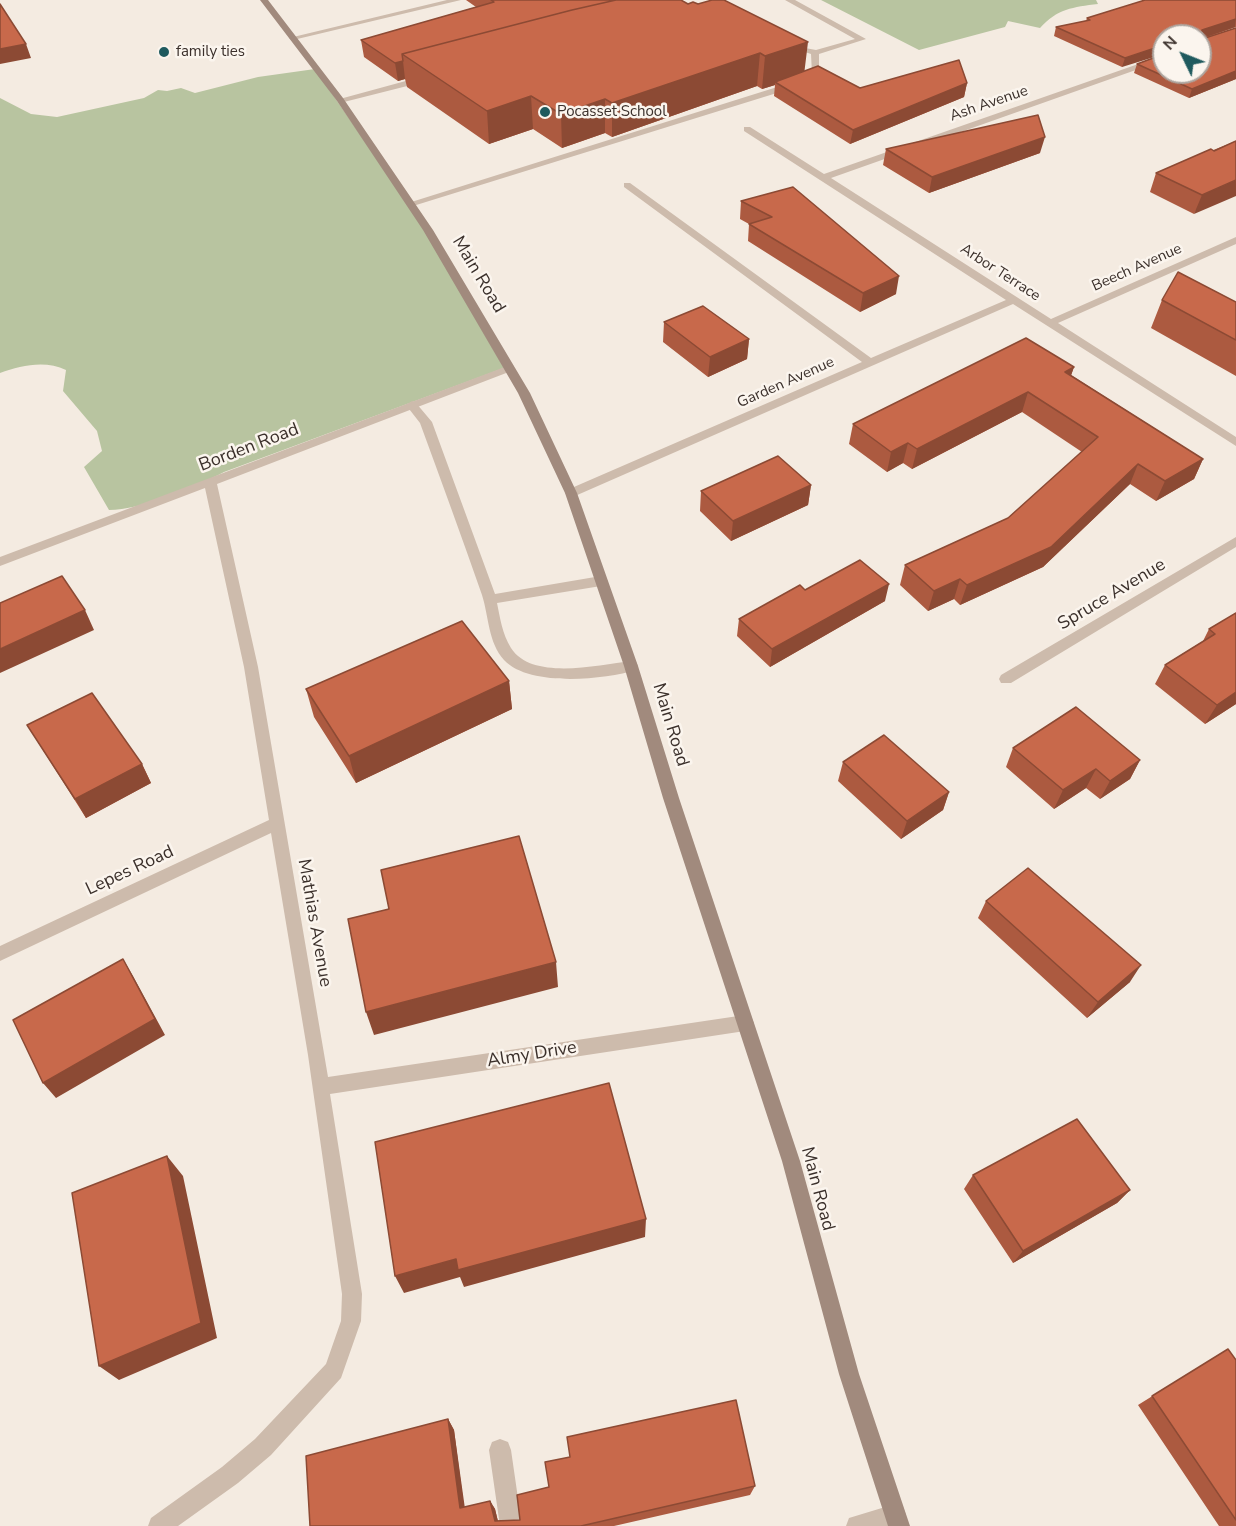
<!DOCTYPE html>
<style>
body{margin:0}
#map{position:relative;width:1236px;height:1526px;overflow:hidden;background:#f4ebe1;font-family:"Nunito Sans",sans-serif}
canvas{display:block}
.north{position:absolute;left:1152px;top:24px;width:60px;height:60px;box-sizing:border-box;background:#fbf5ee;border:2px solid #aea6a0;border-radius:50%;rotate:313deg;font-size:16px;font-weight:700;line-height:24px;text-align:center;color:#3b302b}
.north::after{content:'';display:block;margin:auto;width:21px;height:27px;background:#1f5a5e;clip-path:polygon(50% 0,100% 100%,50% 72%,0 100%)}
</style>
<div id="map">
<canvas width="1236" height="1526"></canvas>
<div class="north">N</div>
</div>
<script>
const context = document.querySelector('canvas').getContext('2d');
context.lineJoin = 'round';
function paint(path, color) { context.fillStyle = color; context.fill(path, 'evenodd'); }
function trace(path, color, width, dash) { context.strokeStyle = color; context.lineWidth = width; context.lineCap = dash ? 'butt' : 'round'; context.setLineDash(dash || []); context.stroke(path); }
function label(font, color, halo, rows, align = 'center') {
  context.font = font + ' "Nunito Sans",sans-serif'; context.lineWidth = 5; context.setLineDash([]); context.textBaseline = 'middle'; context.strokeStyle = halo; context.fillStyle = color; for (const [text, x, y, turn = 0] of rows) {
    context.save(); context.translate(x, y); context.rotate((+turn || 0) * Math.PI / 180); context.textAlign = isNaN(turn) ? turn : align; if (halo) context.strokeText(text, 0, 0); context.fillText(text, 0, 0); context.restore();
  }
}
const green = new Path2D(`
 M821 0H1096L1098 4C1073 7 1057 9 1040 28L1008 21 1005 27 919 50Z
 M315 69 417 217 504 368 224 472C195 487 141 510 109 510L84 467 102 451 97 431 63 391 66 370C46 360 21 365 0 373V98L31 114 57 117 144 98 158 90 167 91 181 88 195 93 258 77Z`);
const lane = new Path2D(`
 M785 0H795L866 39 819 54V77L780 92 413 206 405 204 774 88 812 74 811 54 805 52V48L816 50 855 39Z
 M412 401 416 403 432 422 495 594 601 576 608 581 601 586 497 603C500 617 502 634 511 648 532 681 598 665 631 661L636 662 638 666 636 670C603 680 529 687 504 660 488 642 489 617 482 595 462 538 441 480 420 423L406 405Z
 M500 1439 508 1442 511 1450 522 1526H500L489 1450 492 1442Z
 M895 1504 903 1507 906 1515 903 1523 895 1526H846L849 1518Z`);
const street = new Path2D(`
 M447 0H461L293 40 289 38Z
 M1164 55V60L831 178 1051 319 1236 237V244L1058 323 1236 437V446L1013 304 575 496H567L565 493 567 490 862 362 624 187V183H630L871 358 1006 300 744 131V127H750L824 174Z
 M424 76 428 79 427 81 340 103 336 100Z
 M510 365 514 366V370L217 484 258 667 328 1077 745 1015 751 1017 754 1023 751 1029 745 1031 330 1094 362 1294 361 1321 341 1378 271 1455 238 1483 178 1526H148L151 1518 222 1467 255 1439 326 1364 341 1321 342 1294 308 1055 271 833 0 961V946L269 820 244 667 205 488 0 566V557Z
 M1236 537V547L1011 683H1001L999 679 1001 675Z`);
const secondary = new Path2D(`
 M260 0H268L343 98 433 230 530 393 577 493 638 666 679 798 800 1161 859 1374 910 1526H888L839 1374 782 1161 663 798 624 666 565 493 518 393 423 230 337 101Z`);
const wall = new Path2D(`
 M466 0H681L804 71 860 88 967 83 964 97 850 144 774 96 775 85 762 89 757 86 612 137 605 133 562 148 533 129 489 144 407 87 405 79 398 81 364 57 361 40 476 7Z
 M1236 0V27L1202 39 1236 28V79L1189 98 1134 73 1137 64 1200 72 1164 36 1122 67 1054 36 1056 27 1086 21 1087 18Z
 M1236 141 1194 214 1150 192 1156 173Z
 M886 149 1040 153 929 193 883 165Z
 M793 187 896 294 860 312 748 241 749 224 740 219 741 201Z
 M1162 300 1236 302V376L1151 328Z
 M664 322 749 339 747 359 708 377 663 342Z
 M1074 367 1071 375 1203 459 1194 479 1156 501 1130 484 1043 567 960 605 954 599 928 611 900 585 905 565 1008 518 1082 452 1022 412 912 469 903 463 887 472 849 444 853 424Z
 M811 485 808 505 731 541 700 511 701 491Z
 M805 590 885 601 770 667 737 636 739 619Z
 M1236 613V704L1205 724 1155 684 1165 665 1203 641 1209 629Z
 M509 681 512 709 356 783 314 717 306 689Z
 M27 725 142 764 151 783 86 818Z
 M1013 748 1140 760 1130 779 1100 799 1086 788 1054 809 1006 767Z
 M843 762 949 792 943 810 901 839 838 781Z
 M986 901 1130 982 1087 1018 978 918Z
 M973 1175 1130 1190 1117 1203 1013 1263 964 1189Z
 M1228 1349 1236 1360V1526H1219L1138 1405Z
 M448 1419 454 1430 464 1507 490 1501 495 1509 498 1521 520 1520 755 1486 750 1495 614 1526H310Z`);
const shadedWall = new Path2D(`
 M1236 19 1235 27 1200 39 1202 30Z
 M808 42 804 75 775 82V85L762 89 765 56Z
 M26 44 31 58 0 64V49Z
 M1164 45V54L1122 67 1125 58Z
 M760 53 757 86 612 137V103Z
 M403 61 405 79 398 81 395 63Z
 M1236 71V79L1189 98 1192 89Z
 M967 83 964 97 850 144 853 130Z
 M531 96 533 129 489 144 487 111Z
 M605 99V133L562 148 561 114Z
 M1045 137 1040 153 929 193 932 177Z
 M1236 180V196L1194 214 1202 195Z
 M899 276 896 294 860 312 863 293Z
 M749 339 747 359 708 377 710 357Z
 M1074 367 1067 387 1065 372Z
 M1028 392 1022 412 912 469 917 449Z
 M908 443 903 463 887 472 891 452Z
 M1203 459 1194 479 1156 501 1165 481Z
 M1138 464 1130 484 1043 567 960 605 967 585Z
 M811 485 808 505 731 541 733 521Z
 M960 579 954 599 928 611 934 591Z
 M889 584 885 601 770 667 772 649Z
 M85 610 94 630 0 673V649Z
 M509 681 512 709 356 783 349 756Z
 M1236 692V704L1205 724 1217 705Z
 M1140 760 1130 779 1100 799 1110 781Z
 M142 764 151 783 86 818 75 799Z
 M1096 769 1086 788 1054 809 1063 790Z
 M949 792 943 810 901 839 907 821Z
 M123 959 133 976 165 1035 56 1098 43 1083Z
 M556 962 558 987 374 1035 366 1012Z
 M1141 965 1130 982 1087 1018 1098 1002Z
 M167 1156 183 1176 217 1338 119 1380 99 1366Z
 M1130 1190 1117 1203 1013 1263 1023 1251Z
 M646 1219 645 1237 464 1287 460 1277 404 1293 395 1276 456 1259Z
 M448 1419 454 1430 466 1516 460 1508Z
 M490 1501 495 1509 499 1526 495 1521Z`);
const building = new Path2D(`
 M491 0H616L572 10 402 54 403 61 395 63 361 40 494 2Z
 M616 0H681L688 4 693 2 698 4 712 0H724L808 42 765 56 760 53 612 103 605 99 561 114 531 96 487 111 402 54 572 10Z
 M1145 0H1236V19L1202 30V39L1236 28V71L1192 89 1137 64 1164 54V72H1200V36H1164V45L1125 58 1056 27 1090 20 1087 18Z
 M0 4 26 44 0 49Z
 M959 60 967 83 853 130 775 82 818 66 860 88Z
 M1038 115 1045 137 932 177 886 149Z
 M1236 141V180L1202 195 1156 173 1211 149 1214 151Z
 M793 187 899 276 863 293 749 224 772 217 741 201Z
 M1178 272 1236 302V340L1162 300Z
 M703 306 749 339 710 357 664 322Z
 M1026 338 1074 367 1065 372 1203 459 1165 481 1138 464 1051 547 967 585 960 579 934 591 905 565 1008 518 1098 437 1028 392 917 449 908 443 891 452 853 424Z
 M778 456 811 485 733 521 701 491Z
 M860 560 889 584 772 649 739 619 800 585 805 590Z
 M62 576 85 610 0 649V603Z
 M1236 613V692L1217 705 1165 665 1215 634 1209 629Z
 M462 621 509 681 349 756 306 689Z
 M92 693 142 764 75 799 27 725Z
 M1076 707 1140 760 1110 781 1096 769 1063 790 1013 748Z
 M884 735 949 792 907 821 843 762Z
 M519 836 556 962 366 1012 348 919 389 909 381 870Z
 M1028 868 1141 965 1098 1002 986 901Z
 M123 959 155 1019 43 1083 13 1020Z
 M609 1083 646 1219 458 1270 456 1259 395 1276 375 1142Z
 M1077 1119 1130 1190 1023 1251 973 1175Z
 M167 1156 201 1323 99 1366 72 1193Z
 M1228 1349 1236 1360V1520L1152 1396Z
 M736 1400 755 1486 581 1526H310L306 1456 448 1419 460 1508 490 1501 495 1521 520 1520 517 1495 549 1487 545 1462 570 1457 567 1437Z`);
const markers = [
 [164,52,6,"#1f5a5e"],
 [545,112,6,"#1f5a5e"]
];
const farPoinames = [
 ["family ties",176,52],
 ["Pocasset School",557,112]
];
const farStreetnames = [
 ["Ash Avenue",989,104,-19],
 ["Beech Avenue",1137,268,-24],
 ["Arbor Terrace",1000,273,33],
 ["Garden Avenue",786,383,-24]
];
const streetNames = [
 ["Main Road",478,275,59],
 ["Borden Road",249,448,-21],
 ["Spruce Avenue",1112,595,-31],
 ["Main Road",670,725,73],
 ["Lepes Road",130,871,-25],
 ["Mathias Avenue",314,923,80],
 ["Almy Drive",532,1055,-9],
 ["Main Road",817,1189,75]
];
paint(green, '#b8c4a0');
paint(lane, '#cdbbac');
paint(street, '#cdbbac');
paint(secondary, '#a18a7d');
paint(wall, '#ac5a40');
paint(shadedWall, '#8c4a34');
paint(building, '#c8694b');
trace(building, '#8c4a34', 1.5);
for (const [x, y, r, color] of markers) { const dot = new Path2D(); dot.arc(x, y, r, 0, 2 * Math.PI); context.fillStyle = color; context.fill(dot); trace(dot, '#fbf5ee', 2); }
label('15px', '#3b302b', '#fbf5ee', farPoinames, 'left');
label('15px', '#3b302b', '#fbf5ee', farStreetnames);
label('18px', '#3b302b', '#fbf5ee', streetNames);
</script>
